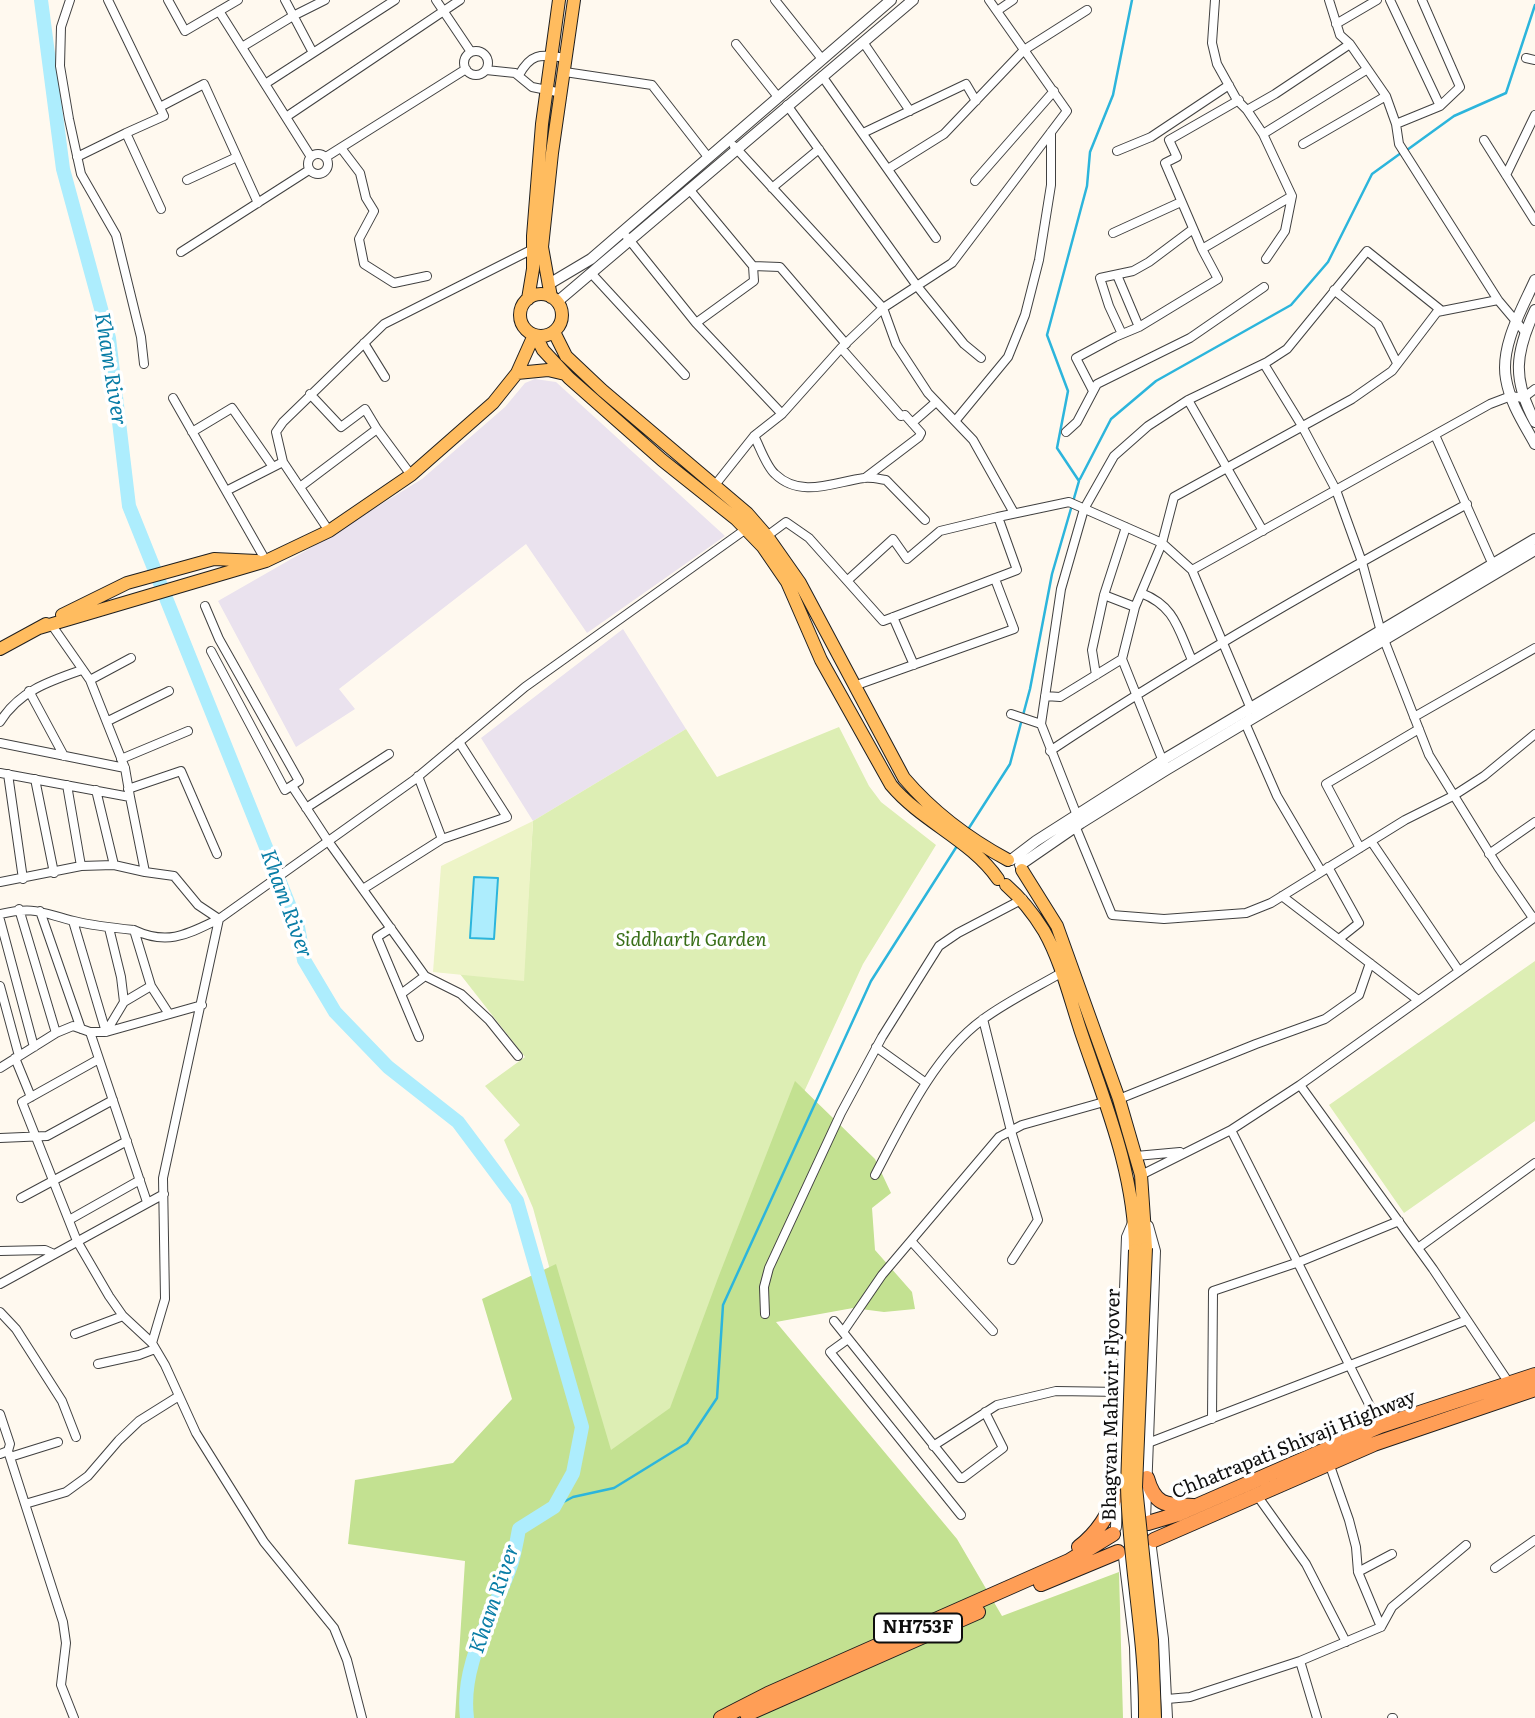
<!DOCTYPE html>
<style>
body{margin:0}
canvas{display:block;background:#fff9ef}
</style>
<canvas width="1535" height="1718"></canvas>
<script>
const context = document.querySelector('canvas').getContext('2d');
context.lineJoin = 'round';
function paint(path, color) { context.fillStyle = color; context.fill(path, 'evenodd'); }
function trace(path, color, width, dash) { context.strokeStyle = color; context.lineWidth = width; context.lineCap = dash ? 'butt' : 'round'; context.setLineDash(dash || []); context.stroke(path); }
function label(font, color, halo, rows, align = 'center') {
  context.font = font + ' Literata,serif'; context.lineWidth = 7; context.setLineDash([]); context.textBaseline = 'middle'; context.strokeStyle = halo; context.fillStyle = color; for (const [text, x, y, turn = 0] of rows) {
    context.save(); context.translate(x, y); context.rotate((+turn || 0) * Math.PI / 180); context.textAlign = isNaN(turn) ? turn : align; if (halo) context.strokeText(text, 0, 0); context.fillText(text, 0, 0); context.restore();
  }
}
const industrial = new Path2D(`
 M535 379 556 382 725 536 587 633 526 544 339 689 355 709 296 747 218 601 307 550 422 479 505 407 525 383Z
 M623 629 686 729 533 821 481 738Z`);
const green = new Path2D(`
 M839 727 869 786 881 802 936 845 863 964 762 1183 681 1418 600 1473 578 1372 533 1208 504 1140 520 1125 485 1086 525 1057 460 974 523 980 533 821 686 729 717 777Z
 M1535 961V1121L1404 1213 1329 1105Z`);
const forest = new Path2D(`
 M795 1081 875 1159 891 1193 872 1208 875 1250 912 1292 915 1309 884 1312 853 1308 776 1322 957 1539 1002 1616 1119 1572 1123 1718H455L465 1561 348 1544 355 1480 453 1463 512 1399 482 1299 556 1264 611 1450 670 1408 718 1278Z`);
const pitch = new Path2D(`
 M533 821 524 981 433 972 441 866Z`);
const water = new Path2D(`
 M474 877 498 878 494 939 470 938Z`);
const stream = new Path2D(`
 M1407 150 1454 116 1506 93 1535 5
 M1080 479 1111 419 1156 381 1291 305 1328 262 1372 174 1401 153
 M967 831 1010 764 1030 689 1052 574 1079 481 1057 448 1068 391 1047 335 1087 186 1090 152 1113 95 1132 0
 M554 1507 573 1497 614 1488 687 1443 717 1398 723 1305 871 981 957 846`);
const river = new Path2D(`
 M41 0 63 169 109 338 129 506 298 927 304 960 335 1012 388 1067 458 1122 517 1201 582 1427 573 1473 554 1507 519 1529C517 1540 515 1551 512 1562 495 1613 460 1662 467 1718`);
const minor = new Path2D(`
 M70 0 61 27 60 66 69 119 81 174 116 235 141 337 144 364
 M108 0 164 116 126 133 161 209
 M168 0 185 31 238 0
 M285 0 312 51
 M436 0 471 52
 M775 0 822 59
 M1215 0 1212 43 1217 64 1237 100 1247 110 1263 134 1292 196 1285 231 1266 259
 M1329 0 1340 35 1350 44 1386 96 1396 124 1399 144 1498 300 1525 332
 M1390 0 1440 106
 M219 11 311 157
 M997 11 1013 0
 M1336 24 1377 0
 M863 42 910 111
 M736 44 778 97
 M242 47 293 16 325 0
 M464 63a12 12 0 1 1 24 0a12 12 0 1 1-24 0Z
 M1526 58 1535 60
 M486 70 515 73 532 87 562 93
 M565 72 652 85 708 157
 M519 75C532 51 542 55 567 58
 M822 76 936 238
 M265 84 395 0
 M787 105 917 286 964 344 981 358
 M160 107 204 84 258 203
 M1247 110 1275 94 1350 44
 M286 117 460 0
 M1396 124 1440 106 1460 87 1422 0
 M863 133 966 84 976 101
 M1263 134 1366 70
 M1484 140 1535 221
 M1303 144 1386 96
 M734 146 883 308 896 344 928 393 973 440 1014 513
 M341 148 360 173 366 198 374 211 359 239 364 264 394 283 427 276
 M1117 151 1151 137 1229 85
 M308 164a10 10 0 1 1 20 0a10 10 0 1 1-20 0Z
 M77 157 126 133
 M326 157 466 69
 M888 169 944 134 1024 50 1087 10
 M1506 175 1535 115
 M187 180 237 157
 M975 181 1054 91
 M772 188 819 149
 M689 189 753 266 754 281 696 323
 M1113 233 1181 202
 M627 237 696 323 782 414
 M1202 249 1292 196
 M181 252 309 170
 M753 266 780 267 846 344
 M591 273 685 375
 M1117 275 1139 327
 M1334 290 1378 325 1397 363
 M1122 334 1109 306 1100 278 1133 271 1149 262 1193 229
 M364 343 385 377
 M841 348 901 416 905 415 921 433 919 437 865 478
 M1264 364 1302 426 1336 490 1362 562 1381 632 1429 755 1498 867 1533 918
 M1093 391 1076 358 1115 337 1139 327 1218 279 1202 249 1165 163 1177 157 1169 140 1239 100
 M310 394 341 427 365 409 377 429
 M173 398 266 561
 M1188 400 1263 531
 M956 420 1008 357 1025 315 1039 260 1051 185V132
 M912 423 936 402
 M192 432 232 408 273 467
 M1066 432 1077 422 1097 384 1190 338 1264 287
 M1435 435 1493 565
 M754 436C760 447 766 466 775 474 801 499 834 482 864 478 871 477 879 479 886 480L925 520
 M283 462 329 531
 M715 485 754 436 782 414 841 348 883 308 952 263 1067 111 989 0
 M300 487 377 429 411 475
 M226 491 283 462 276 432 283 422 384 324 533 249
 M767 536 786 522 809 538 883 621 1017 570 998 517 1069 502 1162 543 1192 570 1251 709
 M1192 570 1490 404 1511 396 1523 398 1535 389
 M848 580 893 539 907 559 940 531 998 517
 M1141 593C1175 606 1178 629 1192 660
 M1104 595 1135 607
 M205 606 219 639 299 781 285 790 211 651
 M893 617 914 665
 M51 624 90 680 125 768 130 797
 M1096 675 1092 650 1104 595 1126 527
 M90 680 131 658
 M854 686 1014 629 995 579
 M29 691 64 756
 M1045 696 1060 697 1122 659
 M1011 714 1041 724
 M1414 717 1535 648
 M108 721 169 691
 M0 722C19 691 50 681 82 670
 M1246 725 1277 796 1321 871
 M0 743 125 768
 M1050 751C1185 661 1325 581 1467 504
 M121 759 188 731
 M1164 764 1122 659 1135 607 1162 543 1174 497 1352 399 1392 371 1437 312 1498 300
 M0 773 130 797 145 872 174 876 198 905 219 919
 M8 774 23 879
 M35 779 54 873
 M67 785 81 866
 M292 786 328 841 425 976 461 994 489 1020 518 1056
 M128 789 181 771 217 854
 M96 790 114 865
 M306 808 389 754
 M1078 818 1041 724 1061 589 1084 509 1114 456 1148 426 1188 400 1267 362 1287 349 1367 251 1442 311
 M1076 828 1112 915 1164 919 1246 913 1271 903 1405 820 1453 796 1484 776 1535 734
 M442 839 507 817 459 742
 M1371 841 1459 971
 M1360 848 1326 784 1419 729
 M1489 854 1535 822
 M1328 867 1359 923 1339 939
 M0 882 81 866 114 865 145 872
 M363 889 442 839 418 776
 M1282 896 1418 1000
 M19 909 56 1033
 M40 911 81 1029
 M0 914C36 906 41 913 74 921 94 926 114 928 134 930L151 986 169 1014
 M0 920 34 1047
 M73 921 106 1032
 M391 928 377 937 419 1037
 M134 930C168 946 188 934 219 919
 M0 986 19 1056
 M401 994 425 976
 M124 1002 151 986
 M983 1019 1011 1131 1038 1220 1012 1260
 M90 1032 147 1202
 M106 1032 124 1002 121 977 109 928
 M876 1047 926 1083
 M15 1058 31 1097
 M99 1059 22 1102 77 1241 109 1296 123 1316 152 1343 165 1365 196 1433 264 1542 334 1628 347 1660 362 1718
 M0 1068 56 1033 73 1026 90 1032H106L202 1005
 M1300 1085 1433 1269 1509 1383
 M1119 1099 1256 1044 1325 1019 1359 995 1370 963
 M1231 1130 1380 1426
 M0 1138 47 1136 113 1100
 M1136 1156 1180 1152
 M875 1175C902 1124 934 1055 982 1020 1006 1002 1035 988 1061 973
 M1141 1175 1231 1130 1300 1085 1535 917
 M21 1198 127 1141
 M69 1220 140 1180
 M912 1242 993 1331
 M1418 1248 1535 1163
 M0 1251 45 1250 54 1254
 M0 1284 164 1194
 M0 1312 16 1329 62 1401 76 1437
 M765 1314 764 1287 769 1268 841 1113 882 1037 939 946 958 933 1023 899
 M834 1321 960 1478H963L1003 1448 985 1412
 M843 1332 882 1275 999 1137 1022 1125 1104 1102
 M75 1334 123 1316
 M848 1339 830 1352 961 1515
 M152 1343 165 1299 163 1178 219 919 414 780 525 687 746 529
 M98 1364 139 1355 155 1349
 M0 1414 10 1444 8 1451
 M1212 1419 1213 1291 1299 1262 1399 1221
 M1148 1443 1467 1320
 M933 1446 997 1405 1056 1391 1122 1392
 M0 1454 8 1451 63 1622 66 1643 61 1685 74 1718
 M10 1457 58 1442
 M1256 1494 1306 1564 1346 1642
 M25 1504 66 1492 88 1476 119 1440 139 1421 179 1396
 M1495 1568 1535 1540
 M1358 1572 1392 1554
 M1381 1627 1392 1607 1466 1545
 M1300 1661 1317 1718
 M1167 1699 1190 1697 1300 1661 1381 1627 1358 1572 1356 1547 1349 1520 1329 1463
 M1392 1718H1393`);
const tertiary = new Path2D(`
 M1535 280C1522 309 1500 346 1506 379 1510 403 1524 424 1535 444
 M549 284 591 259 891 0
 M557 302 913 0
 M1535 310C1515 353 1512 379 1535 422
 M1011 860 1036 841 1163 760 1535 539
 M1020 865 1081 823 1166 770 1535 550
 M1145 1520 1155 1251 1148 1226
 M1116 1527 1127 1237 1133 1223
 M1151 1548 1163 1639 1167 1718
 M1124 1557 1135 1647 1137 1718`);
const primary = new Path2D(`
 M520 315a21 21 0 1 1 42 0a21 21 0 1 1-42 0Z
 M551 297 542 247 552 153 574 0
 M528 299 533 269V236L542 124 559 0
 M554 332 566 356 602 390 747 513 767 536 800 583 904 778C933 812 969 839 1008 860
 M536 336 543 350 569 378 662 460 736 519 763 547 787 582 821 660 891 785C922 822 971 840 998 879
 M517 373 548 370 565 374
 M62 615 127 583 214 559 257 561
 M39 628 266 561 329 531 411 475 493 403 517 373 534 335
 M0 649 46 624
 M1022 870 1057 926 1119 1099 1141 1175 1146 1248
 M1006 885C1022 899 1033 913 1044 931 1061 961 1070 999 1081 1032 1105 1103 1135 1174 1135 1250`);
const trunk = new Path2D(`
 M1147 1478C1155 1506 1166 1505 1193 1506
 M1148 1523 1178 1514 1380 1426 1535 1375
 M1154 1540 1374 1444 1535 1389
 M1079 1547C1099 1532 1110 1513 1118 1490
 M1041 1584 1118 1552
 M747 1714 978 1612
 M721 1718 768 1694 1069 1561 1113 1534`);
const primaryBridge = new Path2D(`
 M1146 1248 1136 1487 1152 1640 1155 1718
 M1135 1250 1127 1487C1129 1565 1146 1640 1145 1718`);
const shields = [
 [918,1628,88]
];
const shieldNames = [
 ["NH753F",918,1628]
];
const parkNames = [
 ["Siddharth Garden",691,940]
];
const streetNames = [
 ["Bhagvan Mahavir Flyover",1112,1405,-89],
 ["Chhatrapati Shivaji Highway",1294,1445,-22]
];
const waterNames = [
 ["Kham River",110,369,81],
 ["Kham River",286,904,70],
 ["Kham River",495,1599,-71]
];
paint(industrial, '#eae2ee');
paint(green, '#ddeeb4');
paint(forest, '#c3e191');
paint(pitch, '#edf4c7');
paint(water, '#adedfd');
trace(water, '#2cb5dc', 2);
trace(stream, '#2cb5dc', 2.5);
trace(river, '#adedfd', 14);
trace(minor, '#414141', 10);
trace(tertiary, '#414141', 12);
trace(primary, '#1f1f1f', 14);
trace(trunk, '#1f1f1f', 16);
trace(minor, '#fff', 8);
trace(tertiary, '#fff', 10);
trace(primary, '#ffbc5f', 12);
trace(trunk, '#ff9e56', 14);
trace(primaryBridge, '#1f1f1f', 14, []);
trace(primaryBridge, '#ffbc5f', 12);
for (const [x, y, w] of shields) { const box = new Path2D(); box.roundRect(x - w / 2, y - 14.5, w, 29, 5); context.fillStyle = '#fff'; context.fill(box); trace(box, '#0e0e0e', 2); }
label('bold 18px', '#0e0e0e', null, shieldNames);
label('italic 19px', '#386e17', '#fff', parkNames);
label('19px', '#0e0e0e', '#fff', streetNames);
label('italic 21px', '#097da6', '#fff', waterNames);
</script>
